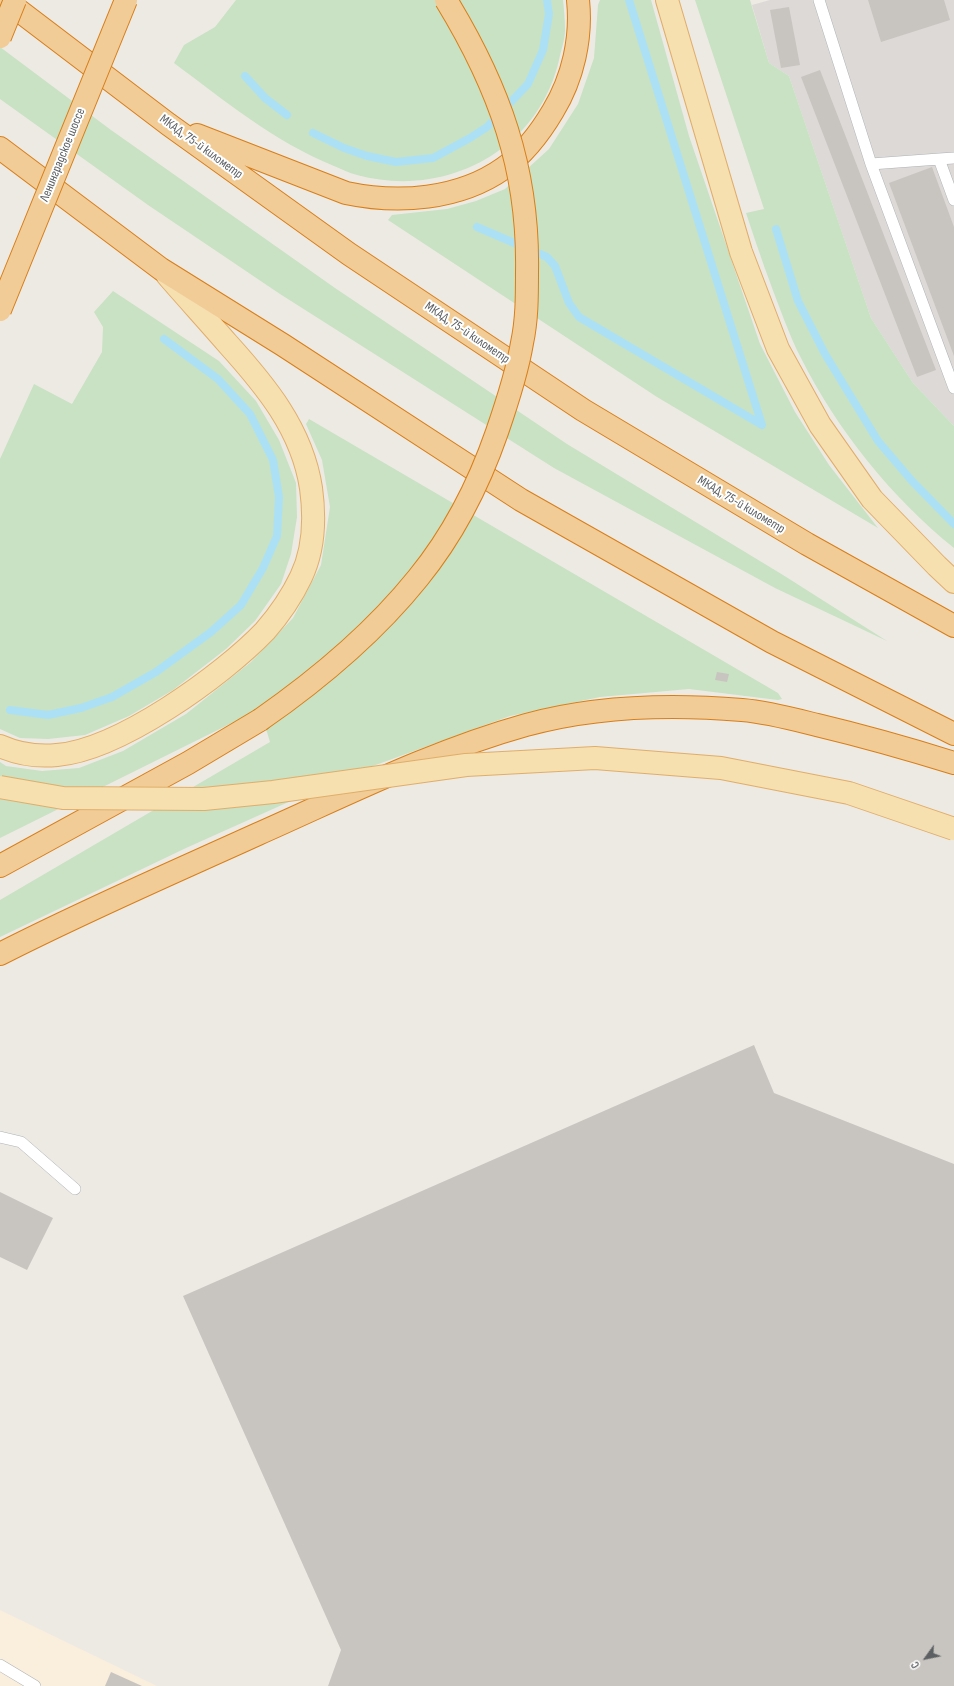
<!DOCTYPE html>
<meta charset="utf-8">
<style>
body{margin:0}
#map{position:relative;width:954px;height:1686px;overflow:hidden;background:#edeae4;font-family:"Sofia Sans Condensed",sans-serif}
canvas{display:block}
.north{position:absolute;left:906px;top:1638px;width:40px;height:40px;-webkit-text-stroke:3px #fff;paint-order:stroke;rotate:237deg;font-size:11px;font-weight:700;line-height:16px;text-align:center;color:#5c6063}
.north::after{content:'';display:block;margin:auto;width:14px;height:18px;background:#5c6063;clip-path:polygon(50% 0,100% 100%,50% 72%,0 100%)}
</style>
<div id="map">
<canvas width="954" height="1686"></canvas>
<div class="north">С</div>
</div>
<script>
const context = document.querySelector('canvas').getContext('2d');
context.lineJoin = 'round';
function paint(path, color) { context.fillStyle = color; context.fill(path, 'evenodd'); }
function trace(path, color, width, dash) { context.strokeStyle = color; context.lineWidth = width; context.lineCap = dash ? 'butt' : 'round'; context.setLineDash(dash || []); context.stroke(path); }
function label(font, color, halo, rows, align = 'center') {
  context.font = font + ' "Sofia Sans Condensed",sans-serif'; context.lineWidth = 4; context.setLineDash([]); context.textBaseline = 'middle'; context.strokeStyle = halo; context.fillStyle = color; for (const [text, x, y, turn = 0] of rows) {
    context.save(); context.translate(x, y); context.rotate((+turn || 0) * Math.PI / 180); context.textAlign = isNaN(turn) ? turn : align; if (halo) context.strokeText(text, 0, 0); context.fillText(text, 0, 0); context.restore();
  }
}
const commercial = new Path2D(`
 M0 1610 157 1686H0Z`);
const industrial = new Path2D(`
 M770 0H954V426L913 383 871 318 789 76 769 63 752 5Z`);
const green = new Path2D(`
 M236 0H563C564 10 565 20 565 30 565 40 561 50 559 60 538 151 445 199 357 175 349 173 342 169 334 166 275 142 225 101 174 63L184 45 215 27Z
 M600 0H651L689 136 760 344 795 412 829 465 878 528 657 397 388 220 392 215 447 209 476 201 505 189 549 149 578 104 594 58 598 5Z
 M695 0H750L769 63 789 76 871 318 913 383 954 426V548C892 498 837 430 801 358 795 347 790 334 785 322 771 286 758 250 746 213L764 209Z
 M0 47 111 130 335 288 567 444 783 575 887 641 775 588 554 468 280 294 148 205 0 99Z
 M113 291 219 361 256 401 279 440 296 483 297 517 291 554 281 584 255 621 226 649 173 690 129 716 85 735 48 739 20 738 0 729V459L34 384 72 404 102 352 103 327 94 312Z
 M309 419 778 693 782 699 778 700 689 689 600 697 510 716 351 774 186 848 0 937V900L270 742 267 732 254 712 0 838V762L6 766 42 771 79 768 123 751 186 714 251 662 293 618 321 565 330 507 322 460 306 424Z`);
const stream = new Path2D(`
 M245 76 265 98 287 115
 M313 133 344 148 367 156 396 162 433 158 470 138 487 127 528 84 543 50 549 14 547 0
 M477 227 547 257 555 266 569 303 579 317 762 425 629 0
 M776 229 798 301 825 354 878 441 912 481 954 524
 M10 710 48 715 81 708 112 697 156 672 211 632 241 605 263 568 277 536 279 497 273 460 250 414 218 379 164 339`);
const building = new Path2D(`
 M868 0H944L950 20 881 42Z
 M789 7 800 65 781 68 770 10Z
 M820 70 936 370 917 377 801 77Z
 M932 167 954 227V356L889 183Z
 M717 672 729 674 727 682 715 680Z
 M754 1045 774 1093 954 1164V1686H328L341 1650 183 1296Z
 M0 1192 53 1218 27 1270 0 1257Z
 M111 1672 142 1686H105Z`);
const lane = new Path2D(`
 M819 0 871 164 954 388
 M954 158 939 159 954 200
 M871 164 939 159
 M0 1137 21 1142 75 1189
 M0 1665 35 1686`);
const primary = new Path2D(`
 M667 0 741 252 778 349 820 425 872 499 937 566 954 582
 M0 746C18 754 37 757 57 755 119 750 222 676 265 631 279 615 292 596 301 577 314 550 315 517 311 488 302 429 265 385 227 343 207 320 187 298 167 275`);
const highway = new Path2D(`
 M5 0 168 124 349 254 583 410 807 544 954 626
 M197 135 346 193C398 204 459 200 504 168 525 153 540 133 553 111 573 78 582 38 578 0
 M0 148 161 269 283 345 521 500 772 642 954 734
 M0 866 188 763 260 720
 M0 954C84 911 172 873 258 834 346 795 433 751 526 725 595 706 671 704 742 710 767 712 793 719 817 725 863 736 909 749 954 763`);
const primaryBridge = new Path2D(`
 M0 787 63 798 204 799 273 792 466 765 595 758 721 768 849 793 954 829`);
const highwayBridge = new Path2D(`
 M0 37 15 0
 M0 310 126 0
 M260 720C319 679 373 634 418 578 453 535 479 484 497 432 507 403 517 373 522 343 527 320 527 296 527 272 529 169 499 87 446 0`);
const streetNames = [
 ["МКАД, 75-й километр",201,147,36],
 ["Ленинградское шоссе",63,155,-68],
 ["МКАД, 75-й километр",467,333,34],
 ["МКАД, 75-й километр",741,505,31]
];
paint(commercial, '#faeedc');
paint(industrial, '#dcd9d6');
paint(green, '#c8e2c3');
trace(stream, '#ace1f5', 8);
paint(building, '#c8c5c1');
trace(lane, '#afb2b5', 12);
trace(primary, '#e1ad69', 24);
trace(highway, '#d87e19', 24);
trace(lane, '#fff', 11);
trace(primary, '#f6e0b0', 22);
trace(highway, '#f1cc97', 22);
trace(primaryBridge, '#e1ad69', 24, []);
trace(highwayBridge, '#d87e19', 24, []);
trace(primaryBridge, '#f6e0b0', 22);
trace(highwayBridge, '#f1cc97', 22);
label('13px', '#5c6063', '#fff', streetNames);
</script>
